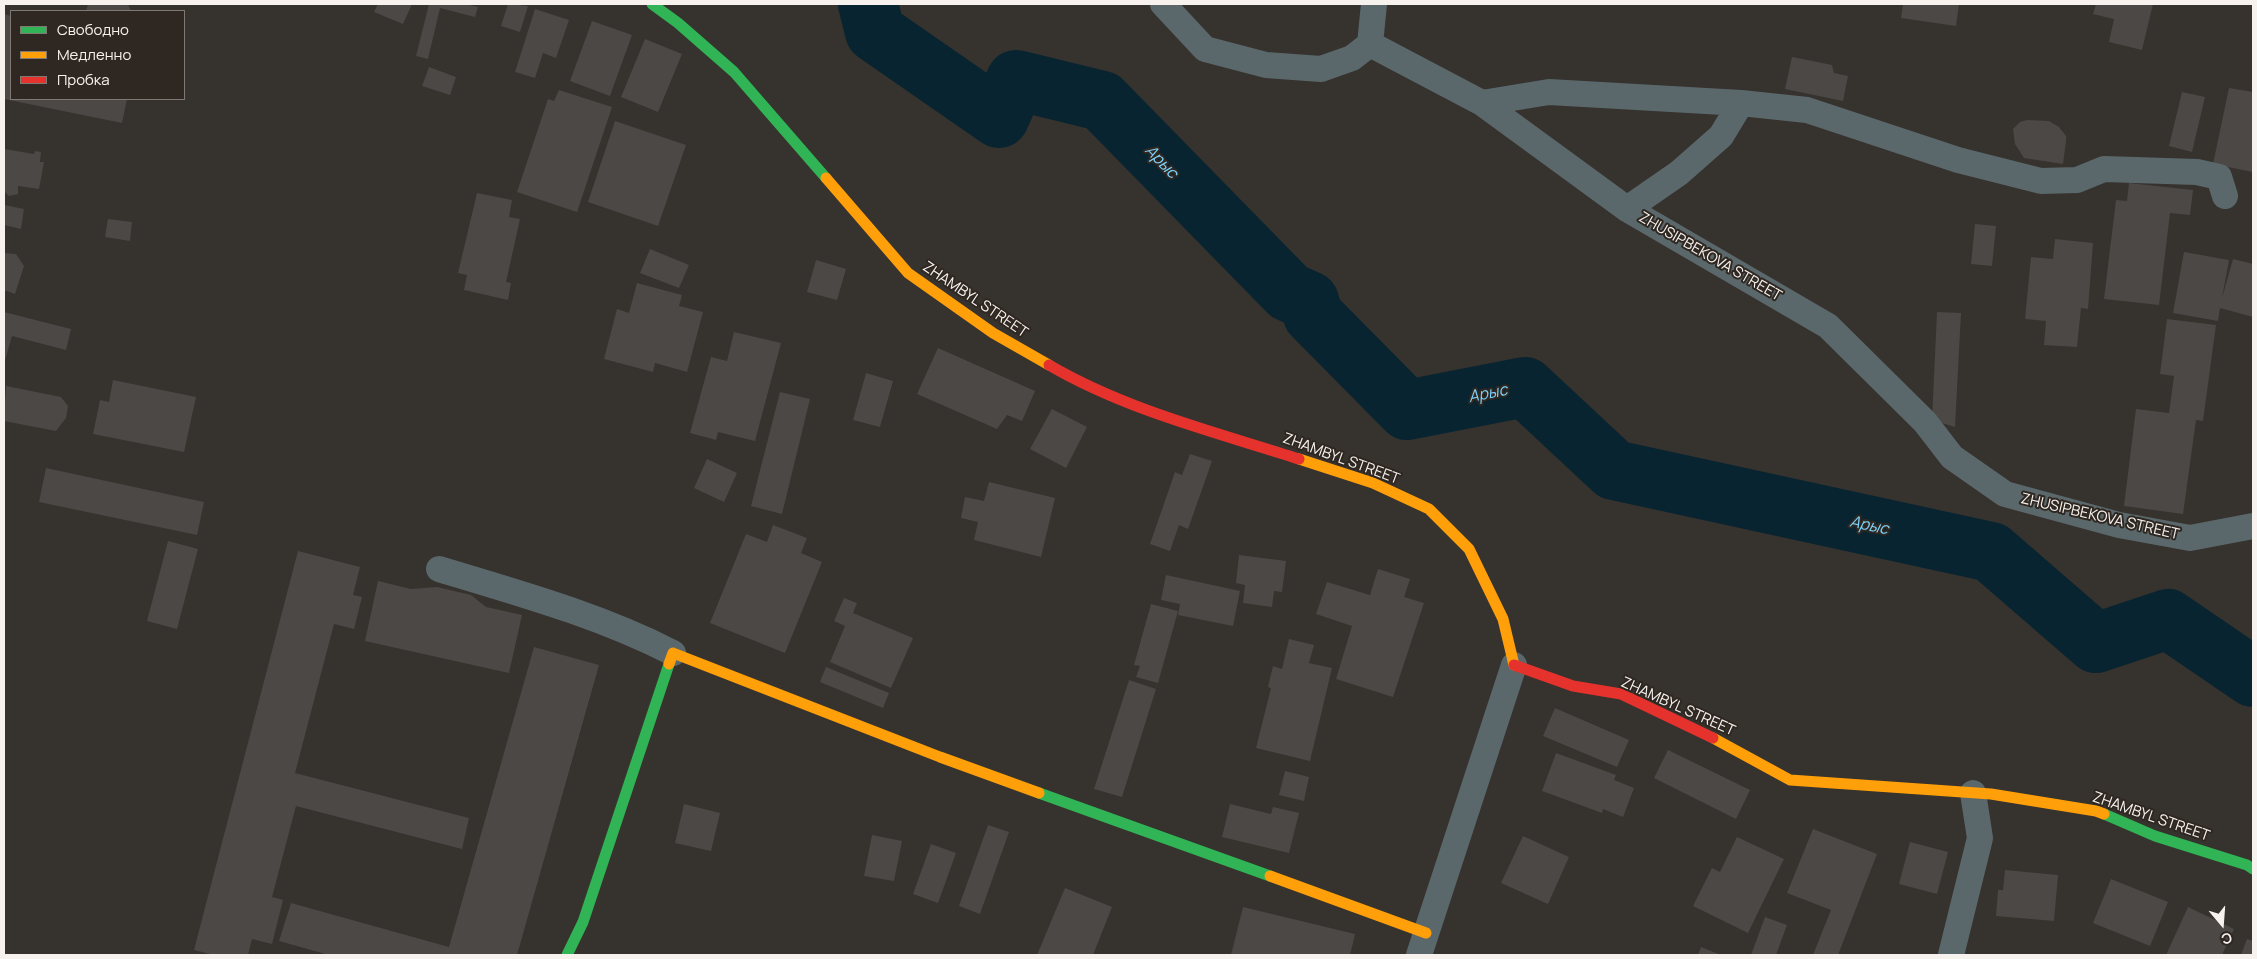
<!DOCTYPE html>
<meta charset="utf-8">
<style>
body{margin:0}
#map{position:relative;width:2257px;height:959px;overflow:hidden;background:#36322e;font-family:Manrope,sans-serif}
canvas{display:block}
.frame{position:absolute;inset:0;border:5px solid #f7f2ee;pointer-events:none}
.legend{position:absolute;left:10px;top:10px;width:175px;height:90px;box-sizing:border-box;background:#2f2721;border:1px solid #7f7873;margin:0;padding:6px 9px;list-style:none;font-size:15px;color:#f7f2ee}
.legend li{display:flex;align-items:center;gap:10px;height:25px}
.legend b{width:25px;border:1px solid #7f7873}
.north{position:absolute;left:2197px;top:899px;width:50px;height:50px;-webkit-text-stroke:4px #2f2721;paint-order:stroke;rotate:162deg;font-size:14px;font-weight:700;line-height:20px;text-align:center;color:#f7f2ee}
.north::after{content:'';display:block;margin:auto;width:18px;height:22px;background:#f7f2ee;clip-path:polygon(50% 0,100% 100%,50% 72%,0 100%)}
</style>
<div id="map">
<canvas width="2257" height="959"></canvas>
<div class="frame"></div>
<ul class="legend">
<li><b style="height:6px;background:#30b455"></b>Свободно</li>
<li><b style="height:6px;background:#ff9f0a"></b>Медленно</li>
<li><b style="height:6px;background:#e5322d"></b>Пробка</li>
</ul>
<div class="north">С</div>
</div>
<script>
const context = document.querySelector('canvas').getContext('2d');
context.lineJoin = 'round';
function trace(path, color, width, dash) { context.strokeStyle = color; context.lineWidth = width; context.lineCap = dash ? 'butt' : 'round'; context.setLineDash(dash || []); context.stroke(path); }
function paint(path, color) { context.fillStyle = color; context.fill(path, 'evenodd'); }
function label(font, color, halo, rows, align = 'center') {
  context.font = font + ' Manrope,sans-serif'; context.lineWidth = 4; context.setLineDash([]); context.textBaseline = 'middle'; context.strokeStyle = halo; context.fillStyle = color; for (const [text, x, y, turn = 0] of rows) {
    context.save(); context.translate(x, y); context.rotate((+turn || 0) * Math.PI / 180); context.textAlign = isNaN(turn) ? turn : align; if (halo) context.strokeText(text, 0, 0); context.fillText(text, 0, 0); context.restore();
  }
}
const river = new Path2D(`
 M868 4 875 32 999 118 1016 80 1102 101 1289 292 1309 301 1313 315 1407 410 1525 387 1614 470 1991 552 2096 643 2168 619 2253 677`);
const building = new Path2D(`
 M88 4H128L131 11H86Z
 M378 4H412L403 24 374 12Z
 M429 4H465L478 7 475 17 440 8 428 59 416 56Z
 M508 4 528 6 520 32 501 26Z
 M1903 4H1959L1956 26 1901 18Z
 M2096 4H2153L2142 50 2109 42 2114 19 2093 14Z
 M535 9 569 20 556 58 543 53 535 78 515 72Z
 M4 14 11 16V99H127L122 123 4 99Z
 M592 21 632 35 610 96 570 81Z
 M645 39 682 54 658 112 621 97Z
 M1792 57 1832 65 1834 73 1848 76 1843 101 1785 89Z
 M429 67 456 77 450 95 422 86Z
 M2229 88 2253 92V172L2213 164Z
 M559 90 612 107 577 212 517 192 548 99 554 101Z
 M2182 92 2205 97 2192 152 2169 146Z
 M2027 120 2049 121 2059 127 2066 136V141L2063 164 2024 158 2015 144 2013 129 2020 122Z
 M615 121 686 145 658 226 588 202Z
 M4 149 34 154 35 151 41 152 40 162H44L39 189 18 186V194L9 196 4 191Z
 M2129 183 2193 190 2190 215 2170 213 2159 305 2104 299 2116 200 2127 201Z
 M477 193 512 200 509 217 520 219 506 282 511 283 508 300 464 290 467 275 458 273Z
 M4 205 24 209 21 229 4 225Z
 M108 219 132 222 130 241 105 237Z
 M1975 224 1996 226 1992 266 1971 264Z
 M2055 239 2093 243 2088 309 2081 308 2077 347 2044 345 2046 321 2025 319 2031 257 2053 259Z
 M650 249 689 265 679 288 640 273Z
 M2184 252 2229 260 2222 298 2233 259 2253 264V317L2220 308 2218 321 2173 313Z
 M4 253 16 254 24 266 15 294 4 290Z
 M816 260 846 269 837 300 807 292Z
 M637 283 682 295 679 306 703 312 687 372 655 363 653 372 604 359 617 309 629 313Z
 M4 312 71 329 66 350 12 336 4 364Z
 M1937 312 1961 313 1955 427 1932 420Z
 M2167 319 2216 325 2203 421 2196 420 2183 514 2124 506 2136 409 2169 413 2174 376 2160 374Z
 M734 332 781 343 755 441 718 432 716 440 690 433 711 357 727 361Z
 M938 348 1035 391 1022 421 1007 415 997 429 917 394Z
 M866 373 893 381 880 427 853 420Z
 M113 380 196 397 184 452 93 434 100 400 109 402Z
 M6 386 61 397 68 406 66 418 56 431 4 421Z
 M780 392 810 399 782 514 751 506Z
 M1052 409 1087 427 1066 468 1030 449Z
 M1190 454 1212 461 1188 529 1179 525 1170 551 1150 544 1175 472 1182 475Z
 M707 459 737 473 724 502 694 488Z
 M46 468 204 502 197 535 39 502Z
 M989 482 1055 498 1041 557 974 540 978 522 961 518 965 497 984 501Z
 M773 525 807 538 801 553 822 562 785 653 710 623 746 534 767 542Z
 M168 541 198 549 177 629 147 621Z
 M298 551 360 567 353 595 362 597 354 629 334 624 295 773 469 818 462 849 296 806 272 897 283 900 272 944 252 939 248 955H214L194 950Z
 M1239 555 1286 561 1282 592 1274 591 1272 607 1243 603 1245 585 1236 583Z
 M1378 569 1410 579 1404 597 1424 603 1393 697 1336 679 1352 626 1316 614 1327 582 1370 595Z
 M1166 575 1240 591 1233 626 1178 615 1180 604 1161 600Z
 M378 581 411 589 437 587 471 595 486 607 522 615 509 673 365 641Z
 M844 598 857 603 853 613 913 638 891 688 830 662 845 626 834 621Z
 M1151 604 1178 611 1158 683 1136 677 1140 666 1134 665Z
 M1289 639 1314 645 1309 663 1332 668 1310 761 1256 748 1271 688 1268 687 1273 666 1282 669Z
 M534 647 599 665 517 955H329L279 941 291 903 449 947Z
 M826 667 889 693 883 708 820 682Z
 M1129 680 1156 689 1122 797 1094 789Z
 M1555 708 1629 740 1617 767 1543 736Z
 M1668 750 1750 790 1736 819 1654 778Z
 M1556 753 1616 775 1614 780 1634 788 1623 817 1603 809 1602 813 1542 791Z
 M1285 771 1309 777 1304 801 1279 795Z
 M684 804 720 813 711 851 675 843Z
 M1230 804 1271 814 1273 807 1299 813 1289 853 1222 837Z
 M988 825 1009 832 980 914 959 906Z
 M1813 829 1877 854 1838 955H1813L1831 910 1787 893Z
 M872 835 902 841 894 881 864 876Z
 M1523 836 1569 857 1548 904 1501 883Z
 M1737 837 1784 859 1748 933 1693 906 1712 868 1720 872Z
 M1910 842 1948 852 1937 894 1899 884Z
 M931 844 956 853 938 903 913 894Z
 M2005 870 2058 875 2054 921 1996 916 1998 890H2003Z
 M2111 879 2168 902 2150 946 2093 923Z
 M1065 888 1112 907 1093 955H1037Z
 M1243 907 1355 934 1350 955H1231Z
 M2188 907 2234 929 2222 955H2166Z
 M1765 917 1787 925 1776 955H1751Z
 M2247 939 2253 941V955H2241Z
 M1701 947 1721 955H1698Z`);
const street = new Path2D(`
 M1163 4 1205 49 1266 65 1321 69 1352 58 1370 44
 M1370 44 1482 103 1627 209 1828 326 1925 422 1952 457 2005 494 2119 525 2190 538 2253 526
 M1370 44 1374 4
 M1482 103 1549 92 1741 103
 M1627 209 1679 173 1721 136 1741 103 1807 110 1958 160 2041 181 2077 180 2104 169 2197 172 2219 177 2225 196
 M439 569C518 593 599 615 673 653
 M1419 955 1514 665
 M1951 955 1980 838 1973 793`);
const fast = new Path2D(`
 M652 4 678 23 734 72 826 178
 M1039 793 1270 876
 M2104 814 2155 836 2247 865 2253 869
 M567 955 583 922 669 664`);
const slow = new Path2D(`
 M826 178 908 273 993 333 1049 365
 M1299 459 1373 483 1429 509 1469 549 1503 619 1514 665
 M669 664 673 653 940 757 1039 793
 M1713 738 1790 780 1991 794 2096 811 2104 814
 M1270 876 1426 933`);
const jam = new Path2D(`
 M1049 365C1126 410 1215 432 1299 459
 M1514 665 1573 686 1621 694 1713 738`);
const streetNames = [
 ["ZHUSIPBEKOVA STREET",1710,257,30],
 ["ZHAMBYL STREET",975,300,34],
 ["ZHAMBYL STREET",1341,459,20],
 ["ZHUSIPBEKOVA STREET",2100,517,13],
 ["ZHAMBYL STREET",1678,707,24],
 ["ZHAMBYL STREET",2151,817,19]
];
const waterNames = [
 ["Арыс",1161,162,46],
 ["Арыс",1488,394,-11],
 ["Арыс",1869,526,12]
];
trace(river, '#082430', 60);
paint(building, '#4b4846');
trace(street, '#5b686b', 26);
trace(fast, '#30b455', 11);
trace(slow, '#ff9f0a', 11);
trace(jam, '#e5322d', 11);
label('15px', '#f7f2ee', '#2f2721', streetNames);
label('italic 16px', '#7bd4fd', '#2f2721', waterNames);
</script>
